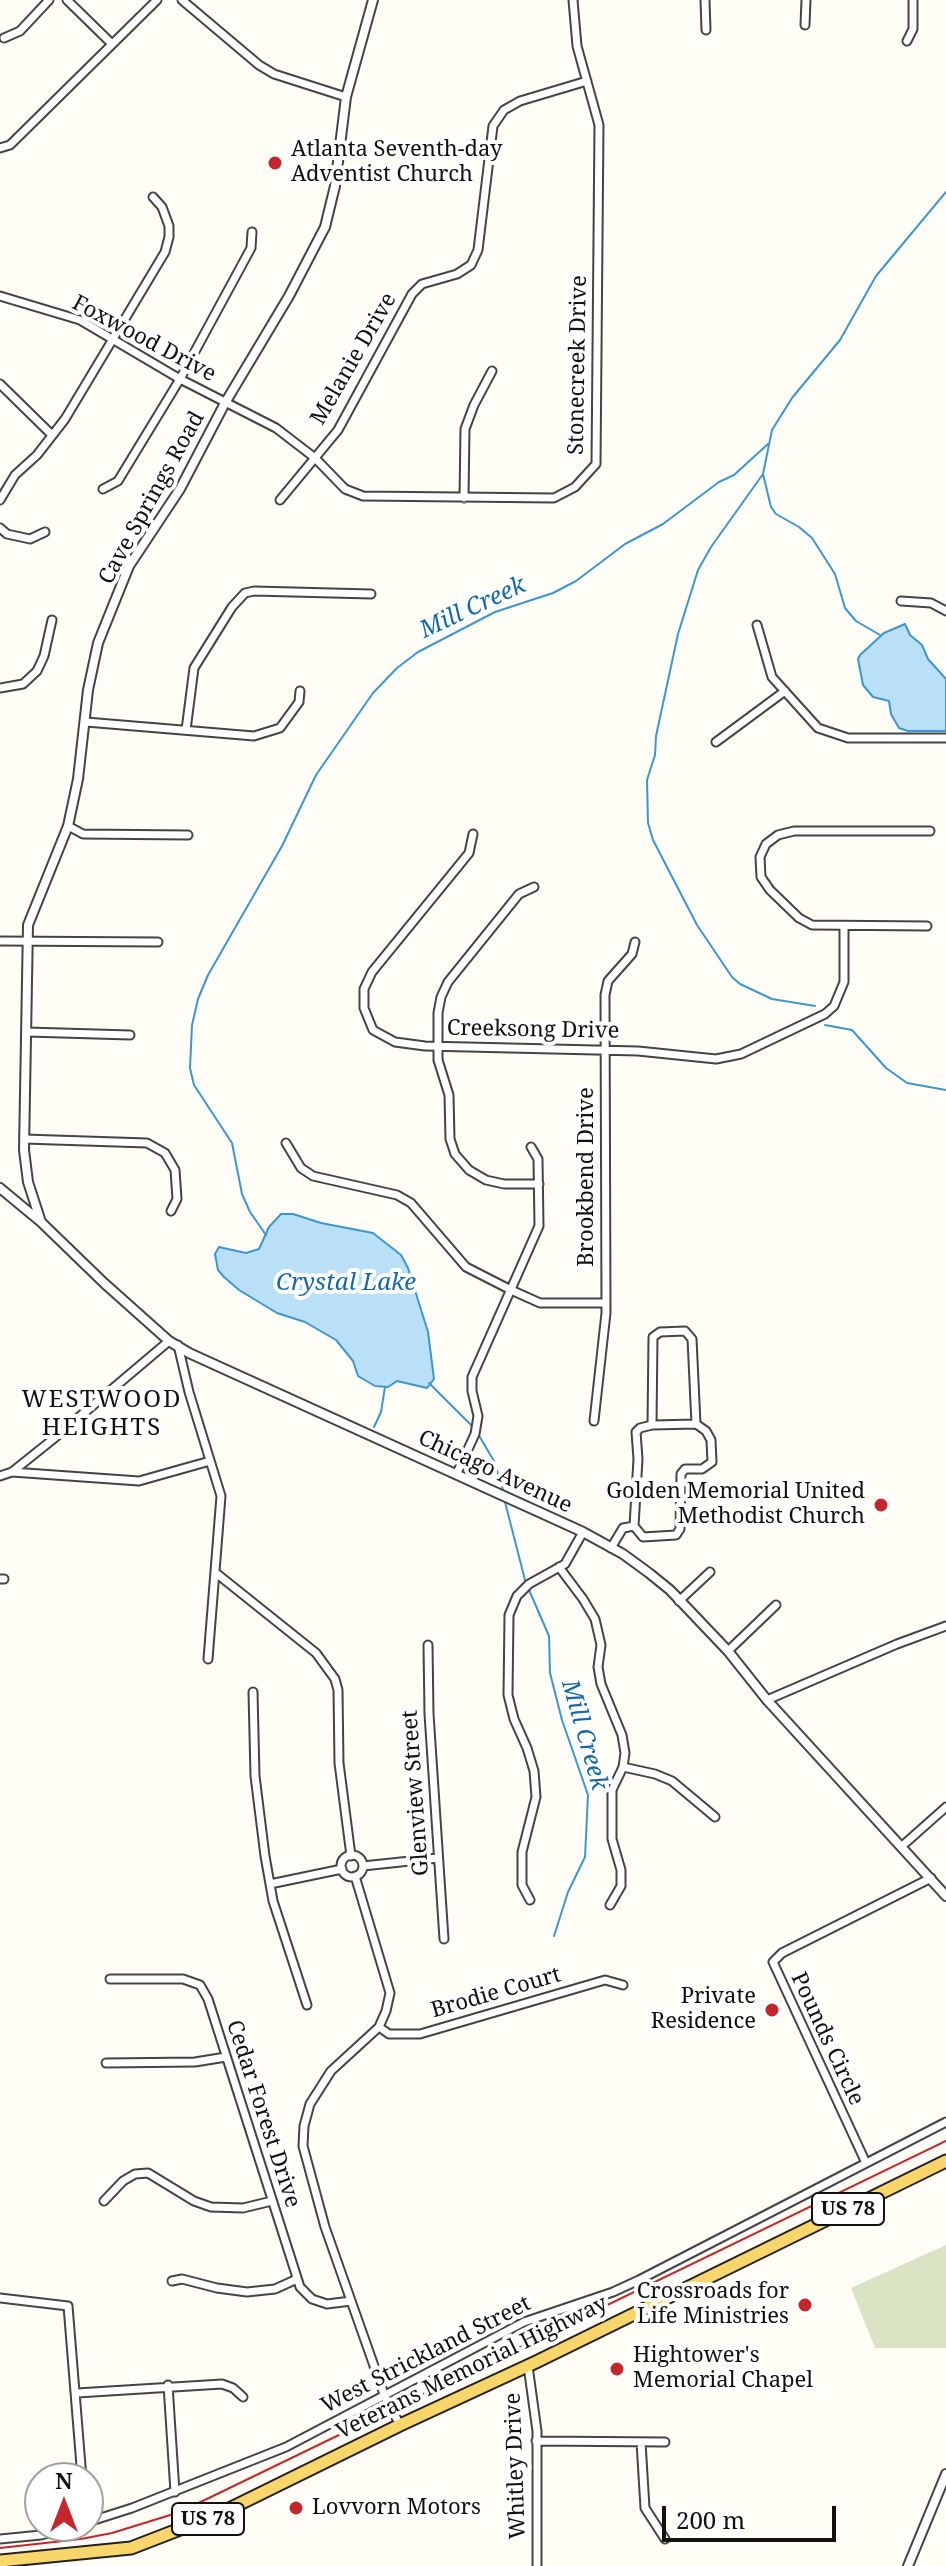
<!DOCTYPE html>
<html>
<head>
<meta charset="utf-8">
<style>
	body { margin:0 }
	#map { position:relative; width:946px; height:2566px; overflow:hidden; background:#fffdf5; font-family:"Noto Serif",serif }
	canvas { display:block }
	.north { position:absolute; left:24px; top:2462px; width:80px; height:80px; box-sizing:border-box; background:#fff; border:2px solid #a0a0a0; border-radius:50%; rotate:0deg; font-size:22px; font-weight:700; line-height:32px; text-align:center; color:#111 }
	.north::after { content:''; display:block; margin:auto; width:28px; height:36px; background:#c4262e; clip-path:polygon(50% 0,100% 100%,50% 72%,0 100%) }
	.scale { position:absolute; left:662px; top:2506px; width:174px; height:36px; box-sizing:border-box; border:4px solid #111; border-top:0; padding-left:10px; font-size:24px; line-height:28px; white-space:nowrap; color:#111; -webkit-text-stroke:6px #fff; paint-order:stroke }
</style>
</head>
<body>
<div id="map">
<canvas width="946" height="2566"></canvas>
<div class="north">N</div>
<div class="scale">200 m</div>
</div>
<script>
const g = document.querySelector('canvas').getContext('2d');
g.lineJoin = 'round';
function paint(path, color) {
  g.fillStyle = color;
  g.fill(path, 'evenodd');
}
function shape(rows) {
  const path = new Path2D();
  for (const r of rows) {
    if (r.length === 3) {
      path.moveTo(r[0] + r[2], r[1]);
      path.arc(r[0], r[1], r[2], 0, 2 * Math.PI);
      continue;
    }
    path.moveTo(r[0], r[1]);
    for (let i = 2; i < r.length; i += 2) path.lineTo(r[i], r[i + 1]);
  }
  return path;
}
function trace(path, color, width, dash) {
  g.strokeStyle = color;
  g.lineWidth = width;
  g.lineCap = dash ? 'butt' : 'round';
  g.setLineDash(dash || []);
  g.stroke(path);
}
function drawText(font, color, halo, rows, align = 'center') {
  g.font = font + ' "Noto Serif",serif';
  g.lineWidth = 8;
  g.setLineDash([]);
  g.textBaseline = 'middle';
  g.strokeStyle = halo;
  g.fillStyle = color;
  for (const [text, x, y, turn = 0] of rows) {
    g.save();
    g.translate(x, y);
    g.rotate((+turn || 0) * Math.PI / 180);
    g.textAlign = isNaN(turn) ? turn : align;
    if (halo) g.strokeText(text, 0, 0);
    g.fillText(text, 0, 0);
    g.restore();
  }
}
paint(shape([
	[946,2245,946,2348,875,2348,851,2288]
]), '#d9e3c4');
const water = shape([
	[905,624,910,635,922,645,928,659,946,679,946,731,908,731,899,728,891,714,889,701,873,697,863,685,858,659,860,655,884,633,905,624],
	[281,1214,293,1214,321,1223,373,1233,401,1255,408,1268,428,1332,434,1379,427,1388,397,1381,388,1387,375,1386,358,1376,353,1361,336,1340,305,1322,277,1313,239,1290,224,1277,218,1270,215,1254,219,1247,246,1253,259,1249,269,1227,281,1214]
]);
paint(water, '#b9e0f7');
trace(water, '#3f96cf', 2);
trace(shape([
	[763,474,711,547,698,570,678,634,656,736,655,755,647,780,648,823,653,840,697,925,732,977,740,984,772,999,815,1006],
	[880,635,856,621,845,608,835,574,812,538,799,527,776,514,771,507,763,474,772,430,792,398,840,340,876,276,946,192],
	[825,1025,852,1030,886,1068,907,1083,946,1090],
	[266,1235,250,1212,242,1194,232,1143,194,1085,190,1068,192,1025,198,999,208,975,282,846,316,775,373,693,397,668,418,652,495,612,553,593,576,581,625,544,663,524,719,482,734,475,768,444],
	[429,1383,472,1426],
	[374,1427,381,1412,385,1387],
	[478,1434,494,1461,503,1490],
	[505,1502,525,1580],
	[529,1590,549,1636,550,1673,562,1720,588,1795,585,1857,568,1892,554,1936]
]), '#3f96cf', 2);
const minor = shape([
	[67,0,112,44],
	[182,0,259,65,274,74,346,97],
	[705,0,706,30],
	[805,25,806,0],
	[4,38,20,31,49,0],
	[907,41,913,29,913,0],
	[0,148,10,145,157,0],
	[0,296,80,320,180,379,276,428,315,458,345,489,363,496,554,498,575,487,596,464,599,125,577,46,573,0],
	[0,384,52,435],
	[103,489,118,481,180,379,251,248,252,232],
	[464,498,465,429,474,405,492,371],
	[0,500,15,475,37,455,65,419,165,252,169,237,169,226,162,207,153,197],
	[280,500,338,430,412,294,422,284,457,274,471,265,478,250,493,126,504,110,520,101,587,81],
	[0,528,7,534,30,539,45,532],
	[901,601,931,603,946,611],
	[757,625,772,677,818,728,848,738,946,738],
	[0,688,23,684,37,671,44,656,52,620],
	[86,722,254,736,280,728,299,702,300,691],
	[186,730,194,668,232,607,245,593,254,591,371,594],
	[716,742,785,691],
	[68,826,83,834,188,835],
	[473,834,469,853,372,972,364,989,364,1008,373,1030,395,1042,425,1046,638,1051,716,1059,741,1054,825,1014,834,1006,844,982,844,926],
	[534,887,519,894,448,982,441,997,438,1013,438,1060,449,1095,450,1139,455,1154,469,1170,486,1180,504,1184,539,1184],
	[927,926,812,925,799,918,770,890,761,877,760,857,766,844,778,835,794,831,930,831],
	[0,941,158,942],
	[27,1032,130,1035],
	[24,1139,147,1143,165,1153,175,1170,177,1199,171,1211],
	[286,1143,301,1168,313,1176,397,1195,411,1203,466,1267,511,1290,540,1303,606,1303],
	[178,1345,189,1392,221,1496,208,1659],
	[594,1421,606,1313,605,995,608,981,632,954,635,942],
	[652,1425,653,1337,660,1332,685,1331,692,1339,696,1424],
	[12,1472,139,1481,210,1461],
	[457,1473,475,1434,478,1416,472,1391,472,1377,539,1226,538,1159,531,1147],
	[0,1476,12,1472,52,1440,169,1341],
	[611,1548,623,1528,634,1526,643,1537,676,1535,680,1529,681,1474,685,1469,702,1469,712,1462,711,1440,706,1431,696,1424,652,1425,640,1428,636,1432,638,1459,634,1526],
	[559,1567,583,1599,595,1619,601,1645,598,1667,601,1684,622,1735,625,1753,623,1767,612,1790,612,1839,621,1870,621,1886,610,1905],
	[216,1573,316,1653,335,1679,338,1690,339,1763,351,1856],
	[0,1579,4,1579],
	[679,1601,710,1572],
	[428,1645,429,1714,444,1939],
	[728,1651,776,1605],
	[253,1692,255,1776,265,1856,273,1901,307,2005],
	[767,1700,897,1644,946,1626],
	[623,1767,655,1774,672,1781,715,1817],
	[901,1847,946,1807],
	[352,1866,11],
	[363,1866,438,1858],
	[355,1876,390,1993,386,2011,379,2027,331,2071,310,2104,304,2126,303,2146,325,2227,385,2397,400,2425],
	[270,1884,342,1869],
	[530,1900,522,1885,522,1852,536,1797,534,1771,527,1748,514,1719,508,1695,509,1615,517,1596,529,1584,565,1564,583,1532],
	[110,1979,183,1979,200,1985,208,1999,300,2287,312,2299,327,2304,351,2301],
	[379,2027,389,2034,420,2034,605,1980,623,1985],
	[106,2063,195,2062,226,2057],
	[866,2163,773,1962,782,1953,931,1878],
	[104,2201,123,2181,135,2174,148,2173,194,2201,211,2207,243,2208,272,2201],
	[172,2281,182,2279,217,2288,247,2292,275,2289,297,2279],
	[0,2298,68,2306,82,2478],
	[528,2366,537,2431,537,2566],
	[168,2385,175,2492],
	[77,2393,222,2384,233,2388,243,2397],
	[536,2441,665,2442],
	[641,2442,645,2508,665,2539],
	[88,2522,132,2508,286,2447,524,2322,613,2292,639,2280,946,2122],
	[0,2539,41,2535,74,2526]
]);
const tertiary = shape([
	[0,1188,41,1222,104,1283,169,1341,189,1353,583,1532,623,1554,649,1573,670,1590,728,1651,767,1700,946,1896],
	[41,1222,28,1182,24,1150,28,925,68,826,78,779,88,690,98,643,129,566,180,489,225,403,289,296,325,227,335,186,346,97,373,0],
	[908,2566,946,2474]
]);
const primary = shape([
	[0,2561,131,2548,219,2514,400,2425,536,2362,946,2161]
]);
trace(minor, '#444', 11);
trace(tertiary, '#444', 12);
trace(primary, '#222', 15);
trace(minor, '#fff', 7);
trace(tertiary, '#fff', 8);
trace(primary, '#f9d66b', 11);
trace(shape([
	[0,2548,81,2539,112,2533,180,2512,946,2141]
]), '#c4262e', 2);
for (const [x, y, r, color] of [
	[275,163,8,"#c4262e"],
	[881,1505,8,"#c4262e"],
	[772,2010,8,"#c4262e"],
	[805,2305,8,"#c4262e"],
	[617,2369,8,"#c4262e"],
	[296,2508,8,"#c4262e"]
]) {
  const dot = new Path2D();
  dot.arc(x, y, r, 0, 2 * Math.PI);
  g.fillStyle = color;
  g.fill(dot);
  trace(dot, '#fff', 3);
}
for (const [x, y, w] of [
	[848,2209,72],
	[208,2519,72]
]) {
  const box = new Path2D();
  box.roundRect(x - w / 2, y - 16, w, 32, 6);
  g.fillStyle = '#fff';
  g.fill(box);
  trace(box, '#111', 2);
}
drawText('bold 20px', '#111', null, [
	["US 78",848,2209],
	["US 78",208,2519]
]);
drawText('22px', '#111', '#fff', [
	["Atlanta Seventh-day",291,150],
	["Adventist Church",291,175],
	["Golden Memorial United",865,1492,"right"],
	["Methodist Church",865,1517,"right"],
	["Private",756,1997,"right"],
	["Residence",756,2022,"right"],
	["Crossroads for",789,2292,"right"],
	["Life Ministries",789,2317,"right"],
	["Hightower's",633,2356],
	["Memorial Chapel",633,2381],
	["Lovvorn Motors",312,2508]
], 'left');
drawText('22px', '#111', '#fff', [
	["Foxwood Drive",144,339,28],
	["Melanie Drive",354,359,-60],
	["Stonecreek Drive",578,365,-89],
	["Cave Springs Road",152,498,-61],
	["Creeksong Drive",533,1030,1],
	["Brookbend Drive",587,1177,-90],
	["Chicago Avenue",495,1472,25],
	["Glenview Street",416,1793,-94],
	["Brodie Court",496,1993,-16],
	["Pounds Circle",827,2039,65],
	["Cedar Forest Drive",263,2114,72],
	["West Strickland Street",426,2355,-27],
	["Veterans Memorial Highway",472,2368,-26],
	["Whitley Drive",516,2466,-92]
]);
drawText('italic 24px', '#1768a6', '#fff', [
	["Mill Creek",473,608,-25],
	["Crystal Lake",346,1283],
	["Mill Creek",584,1735,74]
]);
g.letterSpacing = '2px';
drawText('24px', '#111', '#fff', [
	["WESTWOOD",102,1400],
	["HEIGHTS",102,1428]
]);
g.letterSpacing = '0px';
</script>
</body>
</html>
